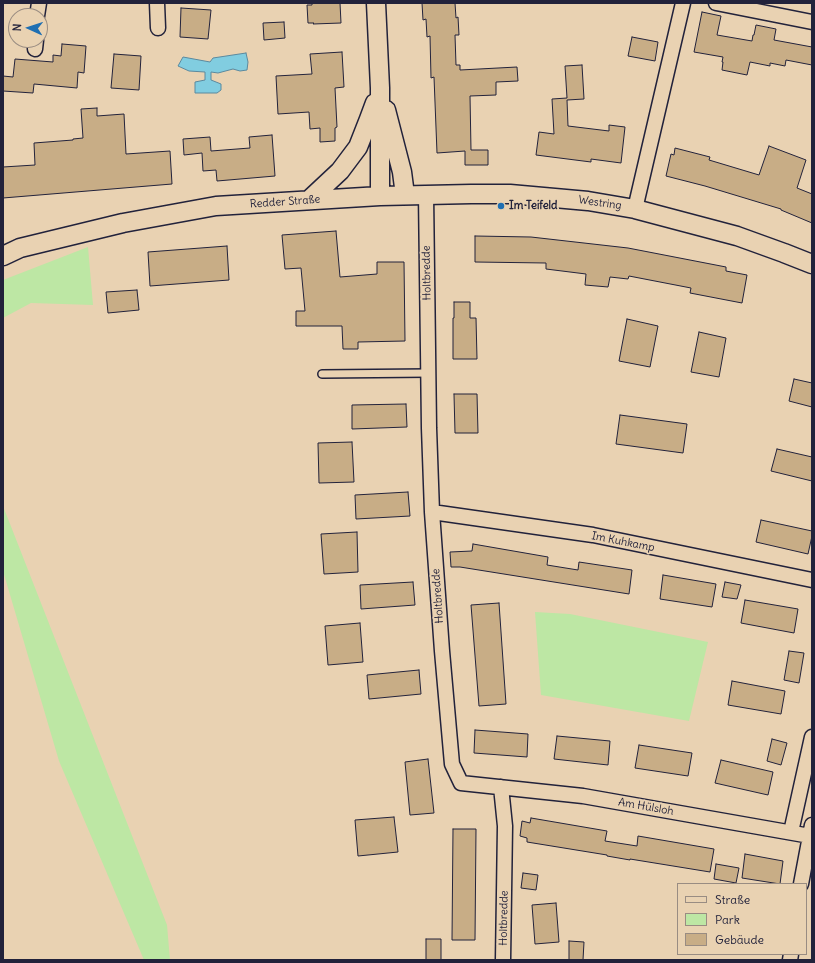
<!DOCTYPE html>
<html>
<head>
<meta charset="utf-8">
<style>
	body { margin:0 }
	#map { position:relative; width:815px; height:963px; overflow:hidden; background:#e9d2b2; font-family:Delius,sans-serif }
	canvas { display:block }
	.frame { position:absolute; inset:0; border:4px solid #22223b; pointer-events:none }
	.legend { position:absolute; left:677px; top:883px; width:130px; height:72px; box-sizing:border-box; background:#e9d2b2; border:1px solid #998c82; margin:0; padding:5px 7px; list-style:none; font-size:12px; color:#22223b }
	.legend li { display:flex; align-items:center; gap:8px; height:20px }
	.legend b { width:20px; border:1px solid #998c82 }
	.north { position:absolute; left:8px; top:8px; width:40px; height:40px; box-sizing:border-box; background:#e9d2b2; border:1px solid #998c82; border-radius:50%; rotate:273deg; font-size:11px; font-weight:700; line-height:16px; text-align:center; color:#22223b }
	.north::after { content:''; display:block; margin:auto; width:14px; height:18px; background:#1f6fb2; clip-path:polygon(50% 0,100% 100%,50% 72%,0 100%) }
</style>
</head>
<body>
<div id="map">
<canvas width="815" height="963"></canvas>
<div class="frame"></div>
<ul class="legend">
<li><b style="height:5px;background:#e9d2b2"></b>Straße</li>
<li><b style="height:11px;background:#bde7a4"></b>Park</li>
<li><b style="height:11px;background:#c8ad86"></b>Gebäude</li>
</ul>
<div class="north">N</div>
</div>
<script>
const g = document.querySelector('canvas').getContext('2d');
g.lineJoin = 'round';
function paint(path, color) {
  g.fillStyle = color;
  g.fill(path, 'evenodd');
}
function shape(rows) {
  const path = new Path2D();
  for (const r of rows) {
    path.moveTo(r[0], r[1]);
    for (let i = 2; i < r.length; i += 2) path.lineTo(r[i], r[i + 1]);
  }
  return path;
}
function trace(path, color, width, dash) {
  g.strokeStyle = color;
  g.lineWidth = width;
  g.lineCap = dash ? 'butt' : 'round';
  g.setLineDash(dash || []);
  g.stroke(path);
}
function drawText(font, color, halo, rows, align = 'center') {
  g.font = font + ' Delius,sans-serif';
  g.lineWidth = 3.5;
  g.setLineDash([]);
  g.textBaseline = 'middle';
  g.strokeStyle = halo;
  g.fillStyle = color;
  for (const [text, x, y, turn = 0] of rows) {
    g.save();
    g.translate(x, y);
    g.rotate((+turn || 0) * Math.PI / 180);
    g.textAlign = isNaN(turn) ? turn : align;
    if (halo) g.strokeText(text, 0, 0);
    g.fillText(text, 0, 0);
    g.restore();
  }
}
paint(shape([
	[88,247,93,305,31,303,3,318,3,280],
	[3,506,167,925,170,960,144,960,59,761,3,571],
	[535,612,570,614,708,642,689,721,541,695]
]), '#bde7a4');
const water = shape([
	[246,53,248,62,247,70,240,71,233,69,218,73,211,72,211,80,221,84,221,90,217,93,195,93,195,82,205,80,205,72,189,71,178,66,183,57,210,62,213,58,246,53]
]);
paint(water, '#81cde0');
trace(water, '#5b899e', 1);
const building = shape([
	[312,3,340,3,341,23,313,24,314,23,308,23,307,5,312,5,312,3],
	[422,3,455,3,456,18,458,17,459,35,455,35,456,65,460,65,460,70,517,67,518,81,496,82,496,95,470,96,471,150,488,150,488,165,465,165,465,151,437,153,434,77,431,78,430,36,427,37,426,19,423,20,422,3],
	[181,8,211,10,208,39,180,37,181,8],
	[702,12,721,16,717,35,752,41,753,35,754,35,756,25,776,29,774,40,812,47,812,65,786,60,785,66,770,63,770,66,750,62,747,75,722,70,723,62,722,62,723,57,694,52,702,12],
	[284,22,285,38,264,40,263,23,284,22],
	[632,37,658,42,655,61,628,56,632,37],
	[62,44,86,46,84,73,78,72,77,88,34,84,33,93,3,91,3,76,13,77,15,59,53,62,53,55,61,56,62,44],
	[342,52,344,87,335,88,337,127,335,128,335,141,320,142,320,128,310,129,309,112,278,114,276,76,312,74,310,54,342,52],
	[114,54,141,56,139,90,111,88,114,54],
	[582,65,584,99,567,100,568,126,609,131,609,125,625,127,621,163,591,159,591,162,536,155,539,132,554,134,552,99,567,98,565,66,582,65],
	[97,108,97,116,124,114,126,154,170,151,172,184,3,198,3,167,35,165,34,143,73,140,73,139,83,138,81,109,97,108],
	[272,135,275,176,217,181,216,170,203,171,202,153,184,155,183,139,210,137,211,151,250,148,249,137,272,135],
	[769,146,806,160,797,188,812,194,812,223,781,210,781,209,705,186,666,176,671,154,674,155,675,148,710,157,709,160,759,175,769,146],
	[336,231,340,277,377,274,377,262,404,262,405,341,358,342,358,349,343,349,342,326,296,326,296,311,305,311,301,268,285,269,282,235,336,231],
	[475,236,531,237,628,248,726,267,726,271,747,275,742,303,690,293,691,288,629,276,628,279,610,277,608,287,585,285,586,274,546,269,546,263,475,262,475,236],
	[227,246,229,280,150,286,148,252,227,246],
	[137,290,139,310,108,313,106,292,137,290],
	[454,302,470,302,470,318,476,318,477,359,453,359,453,318,454,318,454,302],
	[627,319,658,326,650,367,619,361,627,319],
	[699,332,726,338,719,377,691,372,699,332],
	[794,379,812,383,812,407,789,401,794,379],
	[454,394,477,394,478,433,455,433,454,394],
	[406,404,407,427,352,429,352,405,406,404],
	[620,415,687,424,683,453,616,444,620,415],
	[352,442,354,482,319,483,318,443,352,442],
	[777,449,812,457,812,481,771,471,777,449],
	[408,492,410,516,356,519,355,495,408,492],
	[761,520,812,531,812,536,808,554,756,542,761,520],
	[357,532,358,572,324,574,321,534,357,532],
	[473,544,548,557,547,565,578,570,579,562,632,570,629,594,460,567,451,567,450,552,472,551,473,544],
	[663,575,716,584,712,607,660,599,663,575],
	[413,582,415,605,361,609,360,585,413,582],
	[725,582,741,585,737,599,722,597,725,582],
	[745,600,798,609,794,633,741,623,745,600],
	[499,603,506,704,479,706,471,605,499,603],
	[360,623,363,662,328,665,325,626,360,623],
	[789,651,804,653,799,683,784,680,789,651],
	[419,670,421,694,369,699,367,675,419,670],
	[732,681,785,691,781,714,728,705,732,681],
	[475,730,528,734,527,757,474,753,475,730],
	[557,736,610,741,608,765,554,759,557,736],
	[772,739,787,743,781,765,767,761,772,739],
	[639,745,692,753,688,776,635,768,639,745],
	[428,759,434,813,410,815,405,762,428,759],
	[721,760,773,772,768,795,715,783,721,760],
	[394,817,398,852,358,856,355,820,394,817],
	[531,818,607,831,605,841,637,846,638,836,714,849,710,872,630,859,630,860,607,856,607,855,527,842,527,838,520,836,522,821,530,823,531,818],
	[453,829,476,829,475,940,452,940,453,829],
	[745,854,783,861,780,884,742,878,745,854],
	[716,864,739,868,736,883,714,879,716,864],
	[523,873,538,875,536,890,521,888,523,873],
	[556,903,559,942,535,944,532,905,556,903],
	[426,939,441,939,441,960,426,960,426,939],
	[569,941,584,942,583,960,569,960,569,941]
]);
paint(building, '#c8ad86');
trace(building, '#22223b', 1);
const service = shape([
	[322,374,429,373]
]);
const minor = shape([
	[157,3,158,28],
	[716,3,812,22],
	[37,16,39,3],
	[35,49,36,40],
	[426,194,429,428,432,512,442,651,452,764,461,783,583,796,810,836,812,825],
	[635,209,683,3],
	[432,512,593,535,812,580],
	[501,787,505,826,503,960],
	[791,832,812,737],
	[801,884,810,836],
	[790,960,791,954]
]);
const tertiary = shape([
	[376,3,380,88,380,196],
	[386,110,402,172,405,195],
	[309,200,340,171,358,147,369,119,375,103],
	[3,256,20,248,123,223,216,206,380,196,471,194,510,194,588,201,635,209,737,236,784,253,812,264]
]);
trace(service, '#22223b', 10);
trace(minor, '#22223b', 17);
trace(tertiary, '#22223b', 21);
trace(service, '#e9d2b2', 7);
trace(minor, '#e9d2b2', 14);
trace(tertiary, '#e9d2b2', 18);
for (const [x, y, r, color] of [
	[501,206,4,"#1f6fb2"]
]) {
  const dot = new Path2D();
  dot.arc(x, y, r, 0, 2 * Math.PI);
  g.fillStyle = color;
  g.fill(dot);
  trace(dot, '#e9d2b2', 1.5);
}
drawText('11px', '#22223b', '#e9d2b2', [
	["Redder Straße",285,202,-4],
	["Westring",600,203,8],
	["Holtbredde",427,273,-91],
	["Im Kuhkamp",623,542,11],
	["Holtbredde",438,596,-94],
	["Am Hülsloh",646,807,10],
	["Holtbredde",504,918,-89]
]);
drawText('bold 11px', '#22223b', '#e9d2b2', [
	["Im Teifeld",509,206]
], 'left');
</script>
</body>
</html>
